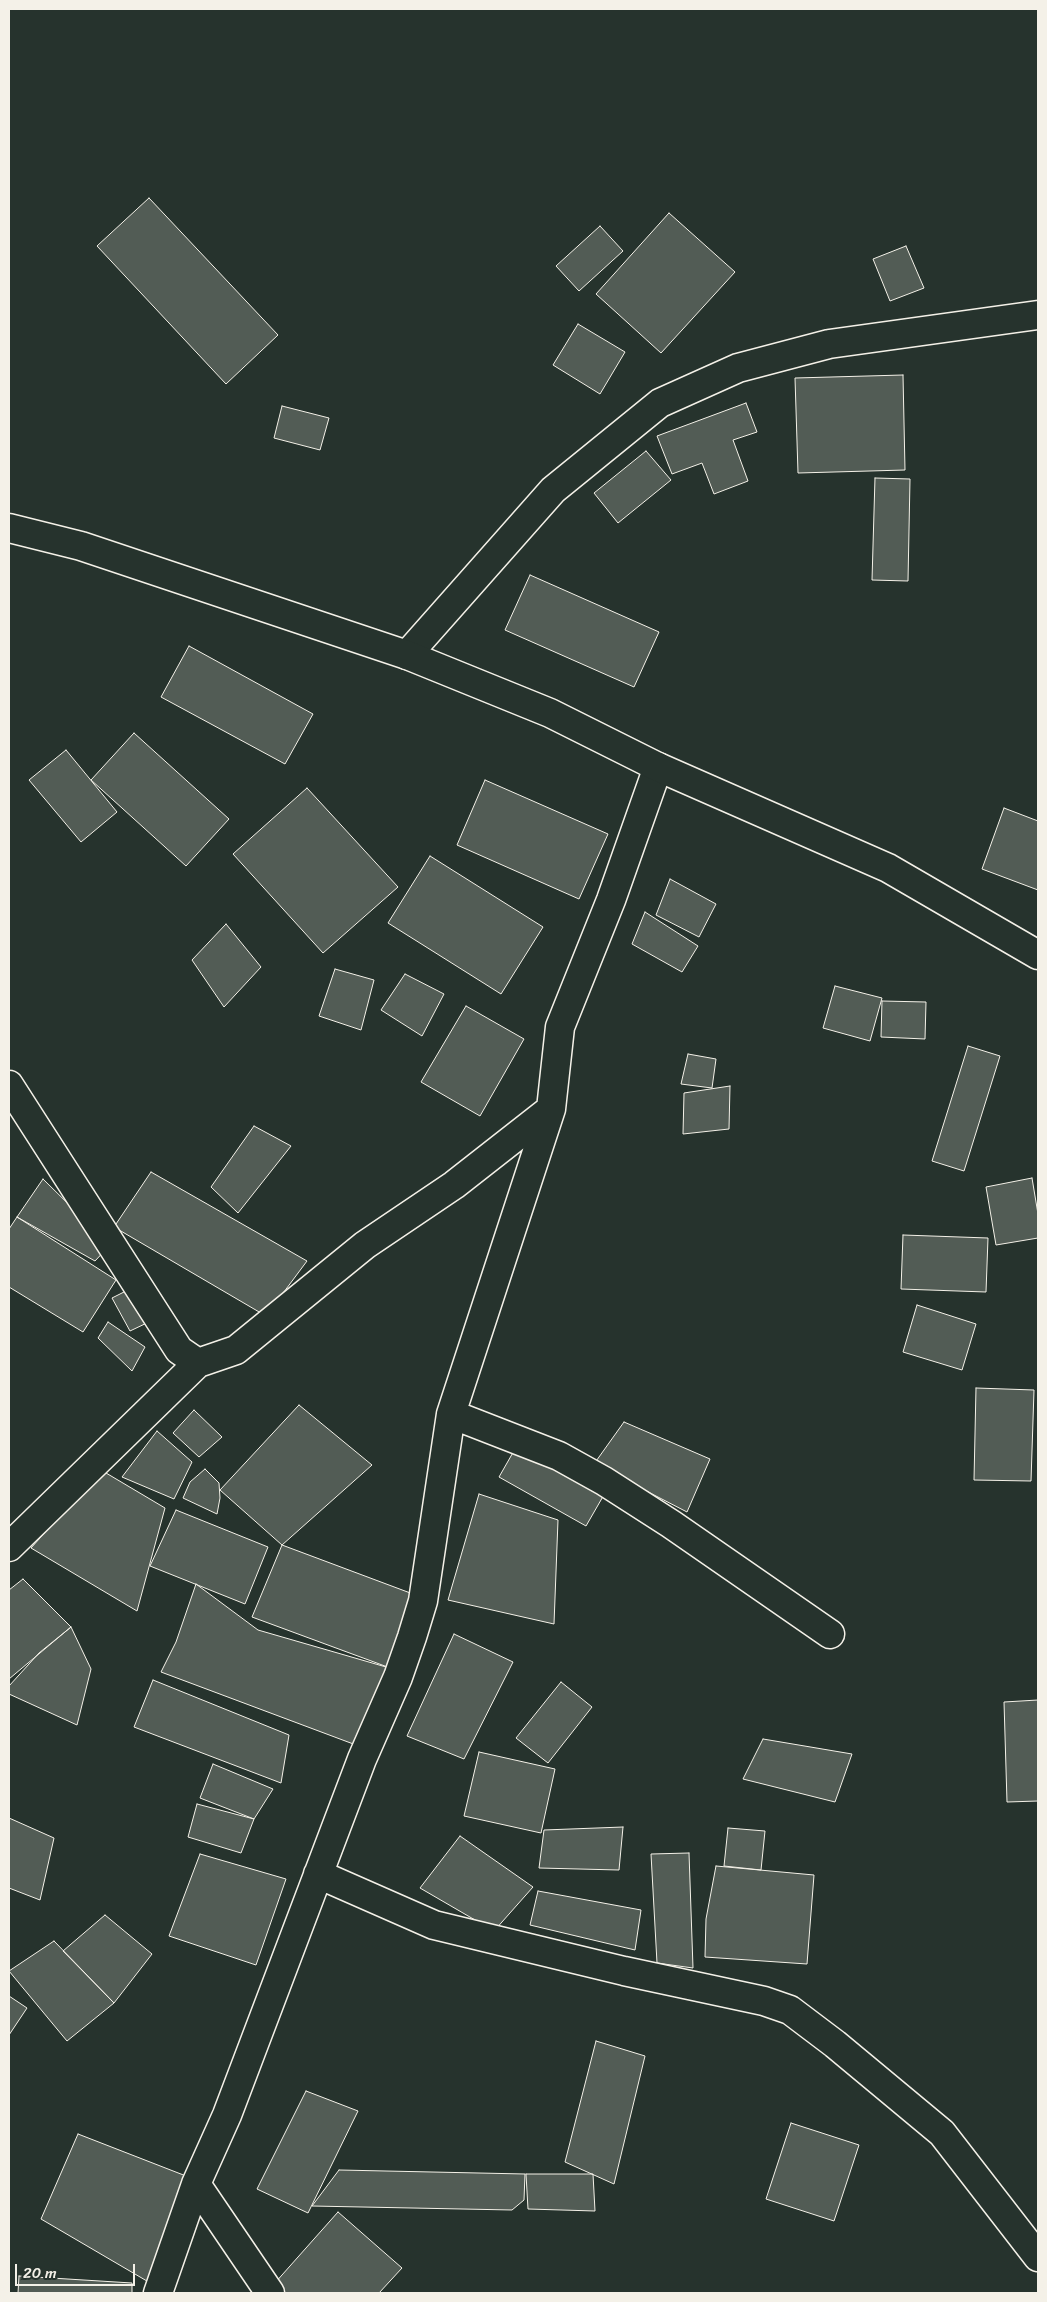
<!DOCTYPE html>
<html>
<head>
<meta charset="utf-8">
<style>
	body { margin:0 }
	#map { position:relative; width:1047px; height:2302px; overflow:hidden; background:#26332d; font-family:Sriracha,sans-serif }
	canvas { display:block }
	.frame { position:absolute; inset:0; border:10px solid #f4f1e8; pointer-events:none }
	.scale { position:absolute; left:15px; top:2264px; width:120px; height:22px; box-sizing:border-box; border:2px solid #f4f1e8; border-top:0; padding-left:6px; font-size:15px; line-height:18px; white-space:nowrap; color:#f4f1e8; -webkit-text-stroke:4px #26332d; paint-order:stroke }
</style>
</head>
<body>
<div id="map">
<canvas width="1047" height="2302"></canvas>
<div class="frame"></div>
<div class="scale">20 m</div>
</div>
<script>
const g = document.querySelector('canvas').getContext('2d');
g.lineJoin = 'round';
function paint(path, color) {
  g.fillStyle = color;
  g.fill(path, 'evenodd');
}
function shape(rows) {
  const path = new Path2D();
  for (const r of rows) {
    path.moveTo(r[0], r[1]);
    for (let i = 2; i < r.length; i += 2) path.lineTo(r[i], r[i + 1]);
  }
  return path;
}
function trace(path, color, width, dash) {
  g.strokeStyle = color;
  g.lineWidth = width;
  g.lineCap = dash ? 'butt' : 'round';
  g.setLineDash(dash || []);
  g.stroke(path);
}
const building = shape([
	[149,198,278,335,226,384,97,246,149,198],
	[669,213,735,272,661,353,596,294,669,213],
	[600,226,623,251,579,291,556,266,600,226],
	[906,246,924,288,890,301,873,259,906,246],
	[578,324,625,352,600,394,553,365,578,324],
	[903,375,905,470,798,473,795,378,903,375],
	[746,403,757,432,733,440,748,481,714,494,702,463,672,474,657,436,746,403],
	[282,406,329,418,320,450,274,438,282,406],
	[646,451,671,480,618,523,594,493,646,451],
	[875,478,910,479,908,581,872,580,875,478],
	[530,575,659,632,634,687,505,630,530,575],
	[189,646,313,714,285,764,161,697,189,646],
	[134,733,229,819,186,866,91,780,134,733],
	[66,750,117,812,81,842,29,780,66,750],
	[485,780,608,834,579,899,457,845,485,780],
	[307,788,398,887,323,953,233,854,307,788],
	[1004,808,1038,821,1038,890,982,869,1004,808],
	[430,856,543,927,501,994,388,923,430,856],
	[670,879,716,904,699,937,656,915,670,879],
	[645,912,698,946,682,972,632,944,645,912],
	[226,924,261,967,224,1007,192,960,226,924],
	[335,969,374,980,361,1030,319,1016,335,969],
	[405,974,444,994,422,1036,381,1010,405,974],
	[835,986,882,998,870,1041,823,1028,835,986],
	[882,1001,926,1002,925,1039,881,1037,882,1001],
	[466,1006,524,1039,480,1116,421,1082,466,1006],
	[968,1046,1000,1056,964,1171,932,1161,968,1046],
	[688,1054,716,1059,712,1088,681,1084,688,1054],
	[730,1086,729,1129,683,1134,684,1093,730,1086],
	[254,1126,291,1146,238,1213,211,1187,254,1126],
	[151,1172,307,1261,266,1316,114,1227,151,1172],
	[1032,1178,1038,1214,1038,1238,996,1245,986,1187,1032,1178],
	[43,1179,110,1245,95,1261,17,1217,43,1179],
	[17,1217,116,1280,83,1332,9,1287,9,1229,17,1217],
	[903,1235,988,1238,986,1292,901,1289,903,1235],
	[130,1289,151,1321,130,1331,112,1298,130,1289],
	[917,1305,976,1324,962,1370,903,1352,917,1305],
	[108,1322,145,1347,132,1371,98,1338,108,1322],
	[976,1388,1034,1390,1031,1481,974,1480,976,1388],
	[299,1405,372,1465,282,1545,220,1490,299,1405],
	[194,1410,222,1437,199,1457,173,1433,194,1410],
	[624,1422,710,1459,687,1512,594,1464,624,1422],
	[157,1431,192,1462,174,1499,122,1477,157,1431],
	[519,1442,605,1493,586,1526,499,1477,519,1442],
	[205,1469,219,1483,220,1498,217,1514,183,1498,190,1482,205,1469],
	[101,1470,165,1508,137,1611,31,1548,101,1470],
	[479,1494,558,1520,554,1624,448,1600,479,1494],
	[176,1510,268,1547,245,1604,150,1566,176,1510],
	[282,1545,421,1597,393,1669,252,1617,282,1545],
	[23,1579,71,1627,9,1679,9,1590,23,1579],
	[196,1584,258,1630,393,1669,356,1745,161,1672,176,1642,196,1584],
	[71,1627,91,1669,77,1725,9,1694,9,1686,39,1653,71,1627],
	[454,1634,513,1662,464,1759,407,1736,454,1634],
	[153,1680,289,1735,281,1783,134,1727,153,1680],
	[561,1682,592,1707,548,1763,516,1738,561,1682],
	[1038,1700,1038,1801,1007,1802,1004,1702,1038,1700],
	[763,1739,852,1754,835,1802,743,1779,763,1739],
	[479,1752,555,1769,541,1833,464,1816,479,1752],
	[213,1764,273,1789,254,1819,200,1798,213,1764],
	[197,1804,254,1819,241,1853,188,1837,197,1804],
	[9,1818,54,1838,40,1900,9,1888,9,1818],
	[623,1827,619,1870,539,1868,544,1830,623,1827],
	[728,1828,765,1831,761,1870,724,1866,728,1828],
	[460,1836,533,1887,494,1931,420,1888,460,1836],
	[689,1853,693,1968,657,1963,651,1854,689,1853],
	[200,1854,286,1879,256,1965,169,1936,200,1854],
	[716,1866,814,1875,807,1964,705,1957,706,1919,716,1866],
	[538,1891,641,1910,635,1950,530,1925,538,1891],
	[105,1915,152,1954,114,2003,63,1951,105,1915],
	[54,1941,114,2003,67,2041,9,1971,54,1941],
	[9,1996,27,2008,9,2035,9,1996],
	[596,2041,645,2056,614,2184,565,2162,596,2041],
	[306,2091,358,2111,308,2213,257,2189,306,2091],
	[791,2123,859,2145,834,2221,766,2199,791,2123],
	[78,2134,186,2176,152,2284,41,2219,78,2134],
	[339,2170,525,2174,524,2200,512,2210,312,2206,339,2170],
	[526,2174,593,2174,595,2211,528,2209,526,2174],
	[338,2212,402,2268,379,2293,285,2293,274,2284,338,2212],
	[19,2276,132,2283,132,2293,18,2293,19,2276]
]);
paint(building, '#525c55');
trace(building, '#f4f1e8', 1);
const street = shape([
	[407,655,553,490,660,403,738,368,829,344,1038,315],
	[9,1085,179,1350,198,1363],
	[451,1414,559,1456,604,1481,671,1524,830,1634],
	[9,1547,198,1363,236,1350,365,1245,454,1185,551,1109],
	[318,1874,434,1925,624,1971,764,2001,790,2010,835,2044,942,2133,1038,2257],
	[196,2184,270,2293],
	[158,2293,196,2184,227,2115,362,1759,398,1677,412,1637,423,1601,451,1414,551,1109,560,1027,611,900,658,767]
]);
const secondary = shape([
	[9,528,81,546,407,655,550,713,658,767,888,868,1038,955]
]);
trace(street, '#f4f1e8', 31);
trace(secondary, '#f4f1e8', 31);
trace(street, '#26332d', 28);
trace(secondary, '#26332d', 28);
</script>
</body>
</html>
